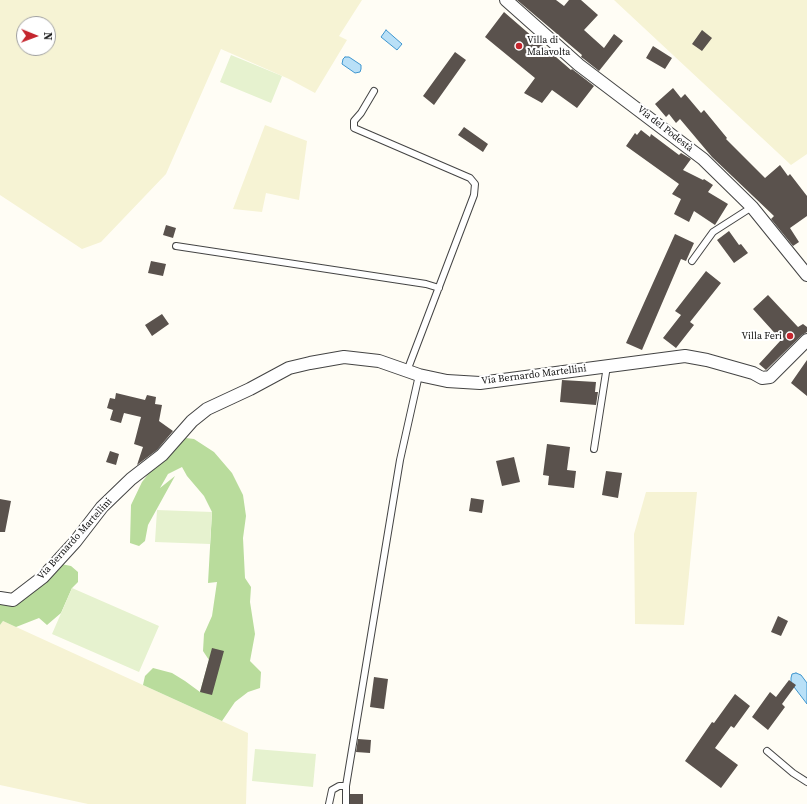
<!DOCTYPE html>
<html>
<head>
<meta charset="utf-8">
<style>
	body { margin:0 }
	#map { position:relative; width:807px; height:804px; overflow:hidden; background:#fffdf5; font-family:"Source Serif 4",serif }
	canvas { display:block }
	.north { position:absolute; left:16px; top:16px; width:40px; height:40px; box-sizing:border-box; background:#fff; border:1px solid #a0a0a0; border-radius:50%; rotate:91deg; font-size:11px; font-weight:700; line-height:16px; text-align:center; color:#111 }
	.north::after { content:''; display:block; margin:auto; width:14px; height:18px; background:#c4262e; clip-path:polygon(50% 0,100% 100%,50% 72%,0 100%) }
</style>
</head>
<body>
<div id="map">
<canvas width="807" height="804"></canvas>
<div class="north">N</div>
</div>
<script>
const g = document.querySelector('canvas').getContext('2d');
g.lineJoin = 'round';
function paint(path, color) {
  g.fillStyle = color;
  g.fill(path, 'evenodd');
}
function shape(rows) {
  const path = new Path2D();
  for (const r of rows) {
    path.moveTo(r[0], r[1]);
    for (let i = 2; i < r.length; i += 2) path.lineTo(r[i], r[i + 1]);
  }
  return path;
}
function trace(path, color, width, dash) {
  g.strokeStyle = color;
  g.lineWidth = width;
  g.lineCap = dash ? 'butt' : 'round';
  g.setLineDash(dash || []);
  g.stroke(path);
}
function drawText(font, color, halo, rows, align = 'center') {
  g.font = font + ' "Source Serif 4",serif';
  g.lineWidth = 4;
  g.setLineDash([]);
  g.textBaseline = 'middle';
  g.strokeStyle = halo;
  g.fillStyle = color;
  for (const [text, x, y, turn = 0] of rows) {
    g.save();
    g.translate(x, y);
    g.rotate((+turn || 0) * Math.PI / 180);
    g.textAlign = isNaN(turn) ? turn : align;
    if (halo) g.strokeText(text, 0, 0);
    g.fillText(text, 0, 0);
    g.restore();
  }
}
paint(shape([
	[0,0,362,0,339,36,347,40,315,93,289,79,221,49,166,174,101,242,82,249,0,195],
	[24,24,48,24,48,48,24,48],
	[614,0,807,0,807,154,791,165],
	[265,125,307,141,299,200,266,193,262,212,233,209],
	[646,492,697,492,684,625,635,624,634,534],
	[3,621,248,733,246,804,88,804,0,785,0,625]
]), '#f6f3d4');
paint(shape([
	[186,438,194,439,214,452,232,473,243,495,246,516,243,538,245,578,251,587,250,602,255,634,250,661,261,672,260,688,248,692,235,702,222,721,143,685,145,676,153,668,172,673,185,681,200,692,209,660,203,651,204,634,212,616,217,582,208,583,212,512,204,496,187,476,182,467,168,474,160,488,175,476,148,525,145,541,139,546,130,543,131,505,142,482,153,468],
	[61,564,71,566,78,572,78,582,72,588,61,613,47,625,39,618,16,627,3,621,0,625,0,605,25,599]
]), '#b9dc9c');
paint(shape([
	[231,55,282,76,271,103,220,82],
	[157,510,212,512,210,544,155,542],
	[72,588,159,626,139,672,52,634],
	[255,749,316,754,313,787,252,781]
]), '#e6f2cf');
const water = shape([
	[386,30,402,44,397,50,381,37,386,30],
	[345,57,349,57,361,65,361,69,360,72,355,73,342,64,343,59,345,57],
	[796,673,801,675,807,683,807,704,791,683,791,678,792,674,796,673]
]);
paint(water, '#b9e0f7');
trace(water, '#3f96cf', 1);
paint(shape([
	[517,0,556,0,564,6,569,0,581,0,598,15,584,30,604,48,614,34,623,41,599,71,584,59,581,57,582,55],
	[504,12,571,70,572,69,594,86,577,108,552,90,542,103,524,93,535,78,485,37],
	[702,30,712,38,702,51,692,44],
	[653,46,672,58,665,69,646,58],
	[455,52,466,60,434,105,423,96],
	[673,88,681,98,685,94,701,113,704,110,727,138,726,139,765,178,780,165,788,176,790,174,807,196,807,216,790,228,799,242,793,246,771,219,774,216,712,157,680,119,676,123,669,114,666,117,655,104],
	[464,127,488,144,483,152,458,135],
	[641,130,650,137,651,134,679,155,681,153,691,159,683,170,703,180,704,179,713,185,708,192,728,204,715,225,694,211,689,222,674,214,681,199,672,194,679,184,626,146,635,133,637,135],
	[166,225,176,228,173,238,163,235],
	[729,231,739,245,741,244,748,253,734,263,717,240],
	[675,234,694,243,686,261,681,259,642,350,626,343],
	[151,261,166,264,163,276,148,273],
	[706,271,721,283,690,322,694,325,676,348,663,338,681,315,675,311],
	[768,295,798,327,803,324,807,327,807,332,802,335,766,370,759,364,781,340,753,309],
	[162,314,169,324,152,336,145,325],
	[807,360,807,396,791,383],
	[562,380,596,382,595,392,598,392,596,405,560,402],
	[116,393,145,400,147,395,156,397,155,404,162,405,159,421,173,431,157,450,137,465,143,447,134,444,141,417,124,413,121,423,110,420,113,410,107,408,110,398,115,399],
	[547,444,570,447,567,470,576,471,574,488,548,485,549,476,543,475],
	[110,451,119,454,116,465,106,462],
	[514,457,520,482,502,486,496,461],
	[606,471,622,473,618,498,602,495],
	[471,498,484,500,482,513,469,511],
	[0,499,11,501,5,532,0,532],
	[778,616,788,621,781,636,771,632],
	[212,648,224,651,212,695,200,692],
	[374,677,388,679,384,709,370,707],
	[789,680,796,685,782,704,785,707,768,730,752,717,770,692,776,697],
	[735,694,750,706,734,728,731,726,715,748,738,765,721,788,685,761,712,722,714,723],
	[358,739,371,740,370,753,356,752],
	[350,794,363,794,363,804,350,804]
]), '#5a524d');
const service = shape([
	[374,91,361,113,354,121,354,128,470,178,475,184,474,195,407,371],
	[176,246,426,284,439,288],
	[692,261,713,232,752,207],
	[594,449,607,366],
	[767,751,793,773,807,782],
	[329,804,332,790,339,786,346,786],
	[346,804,346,786,400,460,419,375]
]);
const minor = shape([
	[506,0,579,65,703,159,752,207,807,275],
	[0,598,13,600,43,577,75,542,102,507,131,479,162,455,192,421,207,409,250,389,289,368,310,363,344,357,379,361,419,375,447,381,480,383,685,356,707,360,753,373,762,378,770,377,807,340]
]);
trace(service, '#444', 8);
trace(minor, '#444', 14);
trace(service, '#fff', 6);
trace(minor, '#fff', 12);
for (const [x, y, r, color] of [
	[519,46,4,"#c4262e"],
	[790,336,4,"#c4262e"]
]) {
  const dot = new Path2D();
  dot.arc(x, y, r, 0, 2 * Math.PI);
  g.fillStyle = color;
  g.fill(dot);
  trace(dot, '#fff', 1.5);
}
drawText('10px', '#111', '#fff', [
	["Villa di",527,40],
	["Malavolta",527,52],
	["Villa Feri",782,336,"right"]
], 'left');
drawText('10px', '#111', '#fff', [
	["Via del Podestà",665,129,38],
	["Via Bernardo Martellini",534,375,-7],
	["Via Bernardo Martellini",75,539,-48]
]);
</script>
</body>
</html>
